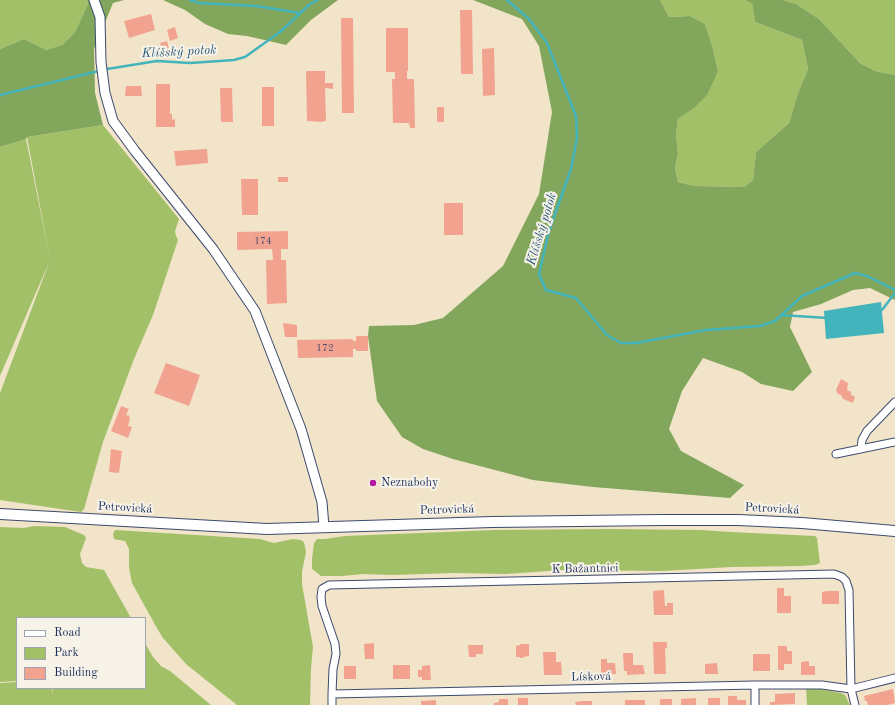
<!DOCTYPE html>
<html>
<head>
<meta charset="utf-8">
<style>
	body { margin:0 }
	#map { position:relative; width:895px; height:705px; overflow:hidden; background:#f1e4c9; font-family:"Old Standard TT",serif }
	canvas { display:block }
	.legend { position:absolute; left:16px; top:617px; width:130px; height:72px; box-sizing:border-box; background:#f7f3e8; border:1px solid #9fa5b1; margin:0; padding:5px 7px; list-style:none; font-size:12px; color:#1b2f5e }
	.legend li { display:flex; align-items:center; gap:8px; height:20px }
	.legend b { width:20px; border:1px solid #9fa5b1 }
</style>
</head>
<body>
<div id="map">
<canvas width="895" height="705"></canvas>
<ul class="legend">
<li><b style="height:5px;background:#fff"></b>Road</li>
<li><b style="height:11px;background:#a2c068"></b>Park</li>
<li><b style="height:11px;background:#f1a38f"></b>Building</li>
</ul>
</div>
<script>
const g = document.querySelector('canvas').getContext('2d');
g.lineJoin = 'round';
function paint(path, color) {
  g.fillStyle = color;
  g.fill(path, 'evenodd');
}
function shape(rows) {
  const path = new Path2D();
  for (const r of rows) {
    path.moveTo(r[0], r[1]);
    for (let i = 2; i < r.length; i += 2) path.lineTo(r[i], r[i + 1]);
  }
  return path;
}
function trace(path, color, width, dash) {
  g.strokeStyle = color;
  g.lineWidth = width;
  g.lineCap = dash ? 'butt' : 'round';
  g.setLineDash(dash || []);
  g.stroke(path);
}
function drawText(font, color, halo, rows, align = 'center') {
  g.font = font + ' "Old Standard TT",serif';
  g.lineWidth = 4;
  g.setLineDash([]);
  g.textBaseline = 'middle';
  g.strokeStyle = halo;
  g.fillStyle = color;
  for (const [text, x, y, turn = 0] of rows) {
    g.save();
    g.translate(x, y);
    g.rotate((+turn || 0) * Math.PI / 180);
    g.textAlign = isNaN(turn) ? turn : align;
    if (halo) g.strokeText(text, 0, 0);
    g.fillText(text, 0, 0);
    g.restore();
  }
}
paint(shape([
	[0,0,87,0,88,4,75,32,62,45,46,50,24,39,0,49],
	[660,0,744,0,752,2,755,22,802,40,808,69,798,93,789,123,756,152,753,180,744,187,694,186,678,182,675,168,678,153,676,135,678,119,693,109,718,71,713,49,705,24,690,16,669,17],
	[783,0,895,0,895,75,875,71,860,63,819,19,796,4],
	[103,125,179,219,175,231,176,236,178,240,153,315,134,359,103,442,84,509,81,512,0,500,0,393,50,260,0,376,0,147,26,139,50,259,27,137],
	[34,526,65,527,84,535,86,538,80,554,82,563,86,567,104,570,131,618,17,618,17,681,0,682,0,527,24,528],
	[611,529,700,530,731,532,815,536,817,538,820,563,815,565,800,566,732,567,662,571,563,570,506,574,455,573,392,575,363,574,343,576,321,576,312,569,312,559,314,543,317,539,325,539,345,536,494,530],
	[115,530,260,539,274,543,293,539,301,540,304,542,306,552,302,572,302,584,313,647,311,668,310,705,237,705,186,664,163,638,158,630,132,583,129,568,129,549,125,541,114,539,113,534],
	[145,643,153,657,161,666,170,671,211,705,0,705,0,683,17,682,17,688,52,688,53,694,53,688,145,688],
	[806,688,820,689,841,693,845,695,850,705,807,705]
]), '#a2c068');
paint(shape([
	[87,0,124,0,113,3,94,49,95,93,103,125,27,137,26,139,0,147,0,49,24,39,46,50,62,45,75,32,88,4],
	[163,0,338,0,311,20,286,45,247,36,228,34,205,24,185,10],
	[473,0,660,0,669,17,690,16,705,24,713,49,718,71,707,95,693,109,678,119,676,135,678,153,675,168,678,182,694,186,744,187,753,180,756,152,789,123,798,93,808,69,802,40,755,22,752,3,744,0,783,0,796,4,819,19,860,63,875,71,895,75,895,300,870,288,853,290,821,304,793,312,790,327,812,372,793,391,761,384,742,372,703,358,682,391,669,429,681,451,744,485,730,498,593,487,533,480,453,459,423,449,402,437,377,401,368,336,369,326,414,325,443,318,503,266,539,194,552,112,539,46,522,19]
]), '#81a65c');
paint(shape([
	[881,302,884,333,826,339,824,311]
]), '#44b4bc');
trace(shape([
	[190,0,199,3,256,6,300,13],
	[507,0,529,19,547,43,576,116,577,138,571,169,549,231,539,274,546,290,576,298,607,335,621,343,636,343,706,330,760,326,775,321,802,296,855,273,867,276,895,290],
	[0,95,107,69,157,61,190,63,234,60,245,57,280,32,310,4,318,0],
	[880,310,882,310,895,293],
	[781,315,827,318]
]), '#44b4bc', 2.5);
paint(shape([
	[460,10,472,10,473,74,461,74],
	[151,14,155,30,129,38,124,21],
	[341,18,353,18,354,113,342,113],
	[175,27,178,38,170,41,167,30],
	[386,28,408,28,408,71,407,71,407,79,414,79,415,128,410,128,409,123,393,123,392,79,395,79,395,72,386,72],
	[167,41,169,49,162,51,160,43],
	[494,48,495,95,483,96,482,49],
	[306,71,325,71,325,83,333,83,333,89,325,88,326,121,323,121,323,122,307,121],
	[156,84,170,84,170,114,172,114,172,120,175,119,175,127,156,127],
	[126,86,141,86,142,96,125,96],
	[262,87,274,87,274,126,262,126],
	[220,88,232,88,233,122,221,122],
	[437,107,444,107,444,122,437,122],
	[207,149,208,163,176,166,174,151],
	[278,177,288,177,288,182,278,182],
	[241,179,258,179,258,215,242,215],
	[444,203,463,203,463,235,444,235],
	[288,231,288,249,281,249,281,260,286,260,287,303,267,304,266,260,273,260,272,249,237,250,237,232],
	[283,323,297,325,297,337,285,337],
	[356,336,368,336,368,351,356,351,356,349,353,349,353,357,298,358,297,340,353,339,353,341,356,341],
	[166,363,200,375,189,406,154,393],
	[841,379,848,383,847,390,851,392,851,395,855,397,853,403,843,399,841,395,838,394,836,390],
	[121,406,129,409,126,415,130,416,129,419,130,419,128,426,132,427,128,438,111,431],
	[111,449,122,451,119,473,109,472],
	[777,588,784,588,784,596,791,596,791,613,777,613],
	[663,590,664,591,665,606,667,606,667,603,673,603,673,615,654,615,653,591],
	[827,591,839,591,839,604,822,604,822,592],
	[653,642,667,642,667,648,665,648,666,674,654,674],
	[374,643,374,659,365,659,364,644],
	[520,644,529,644,529,656,523,657,524,658,520,658,520,657,516,657,516,646,520,645],
	[468,645,483,645,483,654,476,654,476,657,469,657],
	[778,646,787,646,787,651,792,651,792,664,784,664,784,670,778,670],
	[543,652,556,652,556,662,561,662,562,675,544,675],
	[623,653,633,653,633,665,643,665,645,674,627,675,627,671,624,671],
	[753,654,770,654,770,671,753,671],
	[601,659,607,659,607,663,615,663,616,674,601,674],
	[809,661,809,666,815,666,815,675,801,675,801,662],
	[717,663,718,674,705,674,705,664],
	[393,665,410,665,410,679,393,679],
	[430,665,431,680,422,680,422,677,418,677,418,670,422,670,422,666],
	[344,666,356,666,356,679,344,679],
	[893,689,895,703,887,705,868,705,867,701,865,701,864,696],
	[795,693,795,704,770,705,770,702,775,702,775,694],
	[728,696,737,696,737,700,746,700,746,705,728,705],
	[518,698,528,698,528,705,518,705],
	[696,698,696,705,681,705,681,699],
	[708,698,720,698,720,705,708,705],
	[499,699,508,699,508,705,494,705,494,703,499,702],
	[660,699,672,699,672,705,660,705],
	[436,700,436,705,421,705,421,701],
	[625,700,645,700,645,705,625,705],
	[583,701,592,701,592,705,576,705,575,702]
]), '#f1a38f');
const minor = shape([
	[861,449,862,440,867,431,895,402],
	[836,454,895,442],
	[755,685,755,705],
	[332,694,755,685,822,685,851,689,849,590,846,581,842,577,834,574,329,585,322,589,321,597,322,606,335,644,336,654,333,669,332,694,332,705],
	[855,705,851,689,895,678]
]);
const tertiary = shape([
	[94,0,100,17,101,62,105,93,113,121,135,151,213,249,255,311,301,429,322,502,324,527]
]);
const secondary = shape([
	[0,514,267,529,492,522,662,520,738,520,802,523,895,531]
]);
trace(minor, '#3b4a6e', 9);
trace(tertiary, '#3b4a6e', 11);
trace(secondary, '#3b4a6e', 12);
trace(minor, '#fff', 7);
trace(tertiary, '#fff', 9);
trace(secondary, '#fff', 10);
for (const [x, y, r, color] of [
	[373,483,4,"#b5179e"]
]) {
  const dot = new Path2D();
  dot.arc(x, y, r, 0, 2 * Math.PI);
  g.fillStyle = color;
  g.fill(dot);
  trace(dot, '#f7f3e8', 1.5);
}
drawText('10px', '#504c6a', null, [
	["174",263,241],
	["172",325,348]
]);
drawText('12px', '#1b2f5e', '#f7f3e8', [
	["Neznabohy",381,483]
], 'left');
drawText('12px', '#1b2f5e', '#f7f3e8', [
	["Petrovická",125,508,3],
	["Petrovická",772,509,3],
	["Petrovická",447,510,-2],
	["K Bažantnici",585,569,-1],
	["Lísková",591,677,-1]
]);
drawText('italic 13px', '#27577a', '#f7f3e8', [
	["Klíšský potok",179,52,-3],
	["Klíšský potok",542,229,-73]
]);
</script>
</body>
</html>
